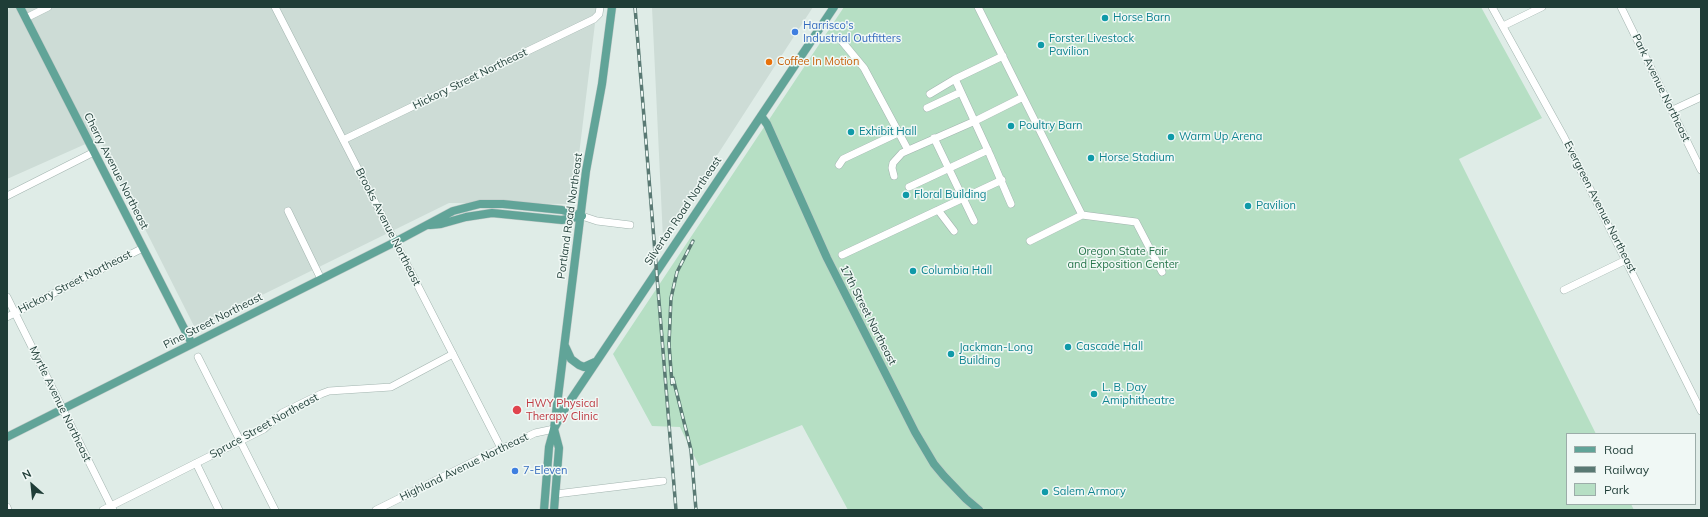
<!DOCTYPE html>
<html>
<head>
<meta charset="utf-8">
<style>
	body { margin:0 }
	#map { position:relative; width:1708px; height:517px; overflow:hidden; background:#dfece7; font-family:Mulish,sans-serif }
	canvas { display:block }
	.frame { position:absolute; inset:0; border:8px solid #1f3d37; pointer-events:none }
	.legend { position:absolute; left:1566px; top:433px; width:130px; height:72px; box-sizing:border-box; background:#f0f8f5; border:1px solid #9cada9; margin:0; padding:5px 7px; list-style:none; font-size:12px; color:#1f3d37 }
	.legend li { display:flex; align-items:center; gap:8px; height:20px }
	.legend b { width:20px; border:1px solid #9cada9 }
	.north { position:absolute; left:12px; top:465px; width:40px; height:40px; -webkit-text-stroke:3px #f0f8f5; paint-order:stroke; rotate:333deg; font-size:11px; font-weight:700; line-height:16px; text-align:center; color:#1f3d37 }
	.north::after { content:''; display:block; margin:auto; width:14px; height:18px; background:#1f3d37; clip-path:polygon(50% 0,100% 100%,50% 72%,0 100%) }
</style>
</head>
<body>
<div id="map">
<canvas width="1708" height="517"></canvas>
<div class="frame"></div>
<ul class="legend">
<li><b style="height:5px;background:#61a498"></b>Road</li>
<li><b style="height:5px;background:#597973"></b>Railway</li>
<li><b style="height:11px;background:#b6dfc4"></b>Park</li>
</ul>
<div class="north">N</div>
</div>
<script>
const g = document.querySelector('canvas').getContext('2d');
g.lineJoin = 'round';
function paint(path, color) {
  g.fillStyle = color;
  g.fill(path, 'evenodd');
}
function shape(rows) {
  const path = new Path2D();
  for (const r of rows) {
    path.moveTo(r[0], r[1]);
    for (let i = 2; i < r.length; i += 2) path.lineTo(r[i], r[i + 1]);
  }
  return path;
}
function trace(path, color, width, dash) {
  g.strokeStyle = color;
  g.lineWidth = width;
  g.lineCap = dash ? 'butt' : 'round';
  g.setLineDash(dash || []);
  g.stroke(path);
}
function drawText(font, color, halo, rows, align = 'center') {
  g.font = font + ' Mulish,sans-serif';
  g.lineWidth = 3;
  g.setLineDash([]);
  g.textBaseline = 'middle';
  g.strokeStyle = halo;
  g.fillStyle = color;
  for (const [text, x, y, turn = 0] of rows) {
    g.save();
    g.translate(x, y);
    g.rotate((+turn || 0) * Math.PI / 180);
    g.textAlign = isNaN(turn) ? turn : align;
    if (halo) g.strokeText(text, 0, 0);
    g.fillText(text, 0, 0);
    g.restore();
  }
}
paint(shape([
	[9,7,597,7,573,204,449,203,195,328,99,138,7,179,7,18],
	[652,7,813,7,663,239]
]), '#cddcd6');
paint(shape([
	[844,7,1481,7,1542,118,1459,159,1596,434,1567,434,1567,504,1631,504,1634,510,848,510,802,425,699,466,680,427,652,426,613,354]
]), '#b6dfc4');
const minor = shape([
	[275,7,501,448],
	[978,7,1082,215],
	[1492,7,1564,137,1701,411],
	[1621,7,1701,170],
	[26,18,48,7],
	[1503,26,1542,7],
	[840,39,864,68,908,150],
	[1003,56,955,79,990,155,1011,204],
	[930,94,955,79],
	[927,108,961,92],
	[1673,110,1701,97],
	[934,138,974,221],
	[343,140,594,19,599,14,600,7],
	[839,165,843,159,898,133],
	[894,176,892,168,893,163,902,153,975,121,1023,97],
	[909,187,988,150],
	[7,196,94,152],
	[938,210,954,231],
	[288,211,321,279],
	[582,216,597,221,630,225],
	[1030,241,1082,215,1136,222,1162,272],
	[842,255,1002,180],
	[1564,290,1626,260],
	[7,297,113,510],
	[7,317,143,248],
	[198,357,275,510],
	[196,463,219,510],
	[556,494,663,481],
	[7,507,8,510],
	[103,510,264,429,282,413,321,394,329,391,391,387,453,354],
	[376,510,501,448,508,446,535,433,554,429]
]);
const major = shape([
	[20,7,192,344],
	[761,116,767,124,827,258,915,432,934,464,944,476,966,499,979,510],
	[430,225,441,224,466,217,492,213,562,220,581,216],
	[565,346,571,359,579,365,584,367,595,362],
	[7,437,395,242,453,211,480,204,503,204,562,210,582,216],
	[544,510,549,447,554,429,562,413,834,7],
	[554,510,559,448,554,429,586,171,602,84,612,7]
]);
trace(minor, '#a2b4af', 8);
trace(major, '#c0c9c7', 9);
trace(minor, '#fff', 7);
trace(major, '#61a498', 8);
const rail = shape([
	[635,7,676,510],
	[673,378,691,450,696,510],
	[672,384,669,344,671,298,677,272,693,241]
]);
trace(rail, '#597973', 3.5);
trace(rail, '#f0f8f5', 2, [6]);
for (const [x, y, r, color] of [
	[1105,18,4,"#0f9aa8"],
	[795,32,4,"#3f7fe0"],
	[1041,45,4,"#0f9aa8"],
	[769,62,4,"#e8710a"],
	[1011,126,4,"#0f9aa8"],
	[851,132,4,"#0f9aa8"],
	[1171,137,4,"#0f9aa8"],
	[1091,158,4,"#0f9aa8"],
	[906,195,4,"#0f9aa8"],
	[1248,206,4,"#0f9aa8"],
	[913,271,4,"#0f9aa8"],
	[1068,347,4,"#0f9aa8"],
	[951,354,4,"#0f9aa8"],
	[1094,394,4,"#0f9aa8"],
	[517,410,5,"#e0444e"],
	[515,471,4,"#3f7fe0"],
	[1045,492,4,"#0f9aa8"]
]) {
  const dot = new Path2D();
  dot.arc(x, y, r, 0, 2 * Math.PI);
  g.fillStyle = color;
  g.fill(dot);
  trace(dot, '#f0f8f5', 1.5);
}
drawText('11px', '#0d838f', '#f0f8f5', [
	["Horse Barn",1113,18],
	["Forster Livestock",1049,39],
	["Pavilion",1049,52],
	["Poultry Barn",1019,126],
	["Exhibit Hall",859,132],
	["Warm Up Arena",1179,137],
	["Horse Stadium",1099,158],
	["Floral Building",914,195],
	["Pavilion",1256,206],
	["Columbia Hall",921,271],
	["Cascade Hall",1076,347],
	["Jackman-Long",959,348],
	["Building",959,361],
	["L. B. Day",1102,388],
	["Amiphitheatre",1102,401],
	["Salem Armory",1053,492]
], 'left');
drawText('11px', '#366cbe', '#f0f8f5', [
	["Harrisco's",803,26],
	["Industrial Outfitters",803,39],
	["7-Eleven",523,471]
], 'left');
drawText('11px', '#c56008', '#f0f8f5', [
	["Coffee In Motion",777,62]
], 'left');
drawText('11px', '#1f3d37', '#f0f8f5', [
	["Hickory Street Northeast",470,79,-26],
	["Park Avenue Northeast",1661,88,64],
	["Cherry Avenue Northeast",116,171,63],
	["Evergreen Avenue Northeast",1600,207,63],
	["Silverton Road Northeast",683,211,-56],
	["Portland Road Northeast",570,216,-82],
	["Brooks Avenue Northeast",388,227,63],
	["Hickory Street Northeast",75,282,-27],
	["17th Street Northeast",868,315,63],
	["Pine Street Northeast",213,321,-27],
	["Myrtle Avenue Northeast",60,404,64],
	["Spruce Street Northeast",264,426,-29],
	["Highland Avenue Northeast",464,467,-26]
]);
drawText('11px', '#27764c', '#f0f8f5', [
	["Oregon State Fair",1123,252],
	["and Exposition Center",1123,265]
]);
drawText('11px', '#be3a42', '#f0f8f5', [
	["HWY Physical",526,404],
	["Therapy Clinic",526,417]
], 'left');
</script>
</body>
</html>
